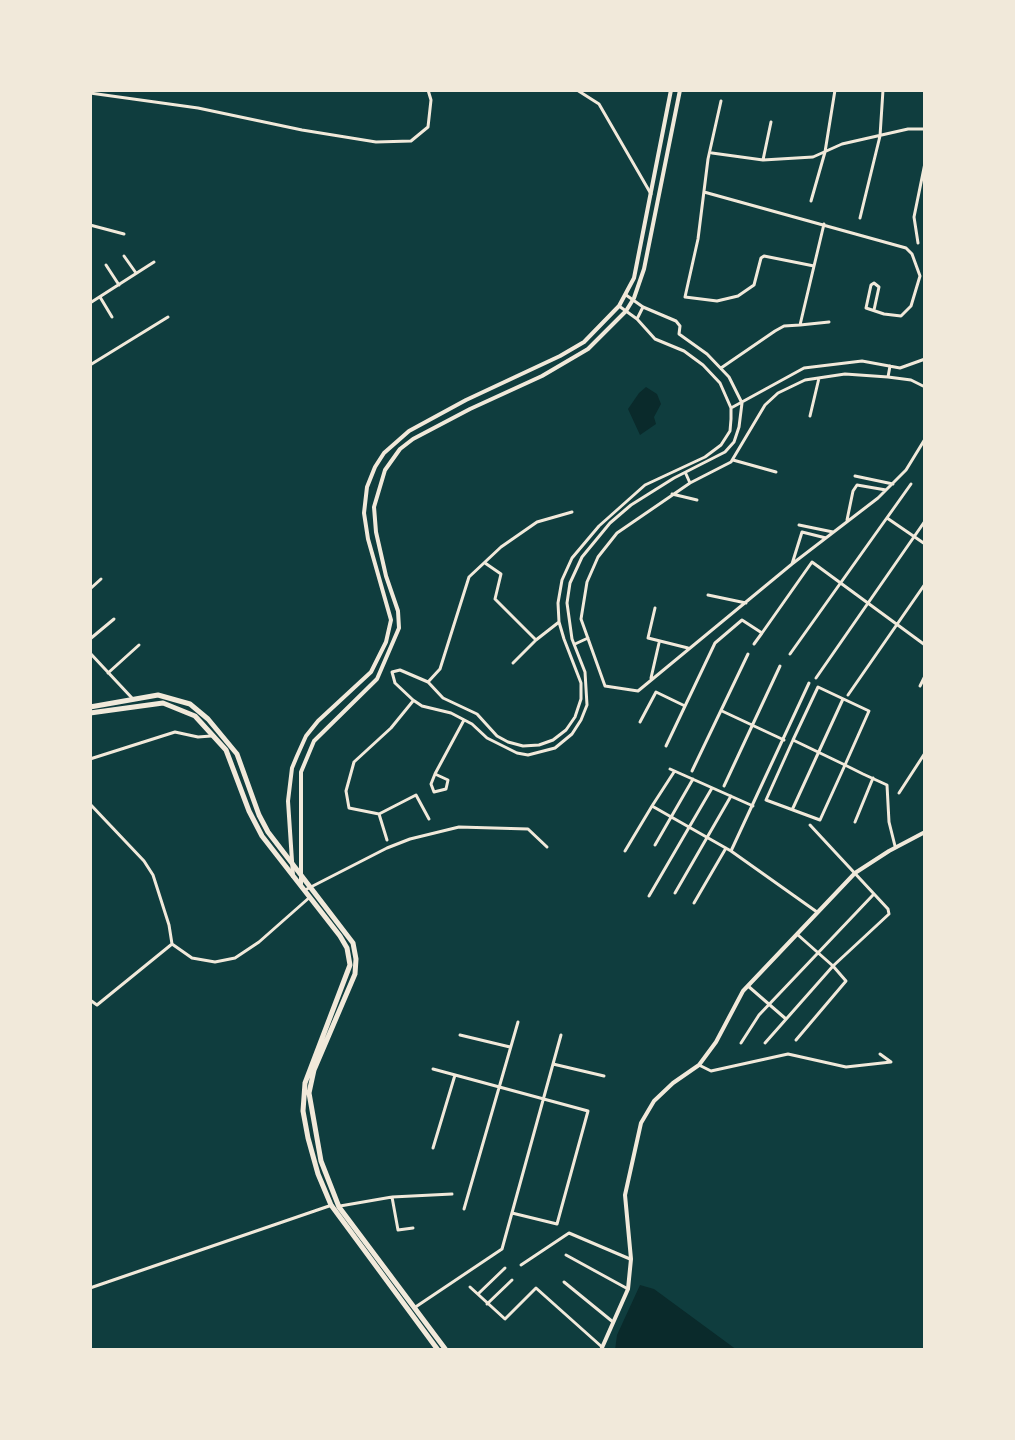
<!DOCTYPE html>
<html>
<head>
<meta charset="utf-8">
<style>
	body { margin:0 }
	#map { position:relative; width:1015px; height:1440px; overflow:hidden; background:#0f3d3e; font-family:"Titillium Web",sans-serif }
	canvas { display:block }
	.frame { position:absolute; inset:0; border:92px solid #f1e9da; pointer-events:none }
</style>
</head>
<body>
<div id="map">
<canvas width="1015" height="1440"></canvas>
<div class="frame"></div>
</div>
<script>
const g = document.querySelector('canvas').getContext('2d');
g.lineJoin = 'round';
function paint(path, color) {
  g.fillStyle = color;
  g.fill(path, 'evenodd');
}
function shape(rows) {
  const path = new Path2D();
  for (const r of rows) {
    path.moveTo(r[0], r[1]);
    for (let i = 2; i < r.length; i += 2) path.lineTo(r[i], r[i + 1]);
  }
  return path;
}
function trace(path, color, width, dash) {
  g.strokeStyle = color;
  g.lineWidth = width;
  g.lineCap = dash ? 'butt' : 'round';
  g.setLineDash(dash || []);
  g.stroke(path);
}
paint(shape([
	[646,387,657,394,661,404,654,417,656,424,640,435,628,409,639,393],
	[640,1285,654,1289,737,1350,615,1350,617,1335]
]), '#0a2a2b');
trace(shape([
	[577,90,599,104,651,194],
	[90,93,198,108,302,130,376,142,411,141,428,127,431,100,428,90],
	[721,101,708,159,698,239,685,297,717,301,738,296,754,285,761,258,764,256,814,266],
	[771,122,763,160,813,157,842,144,908,129,925,129],
	[712,153,763,160],
	[704,192,906,248,912,254,920,276,911,306,901,316,884,314,866,308,871,285,874,283,879,287,874,310],
	[811,201,825,152,835,90],
	[860,218,880,136,883,90],
	[824,224,800,325,829,322],
	[90,225,124,234],
	[918,243,914,217,925,163],
	[124,256,136,273],
	[106,265,119,285],
	[100,297,112,317],
	[90,303,154,262],
	[619,306,637,319,655,339,684,351,703,365,720,383,731,408,731,419,730,431,721,445,705,457,645,485,599,526,572,558,562,580,558,603,559,622,564,639,581,683,581,699,575,717,566,730,553,740,539,745,523,746,508,742,497,736,477,714,443,698,428,682,400,670,392,672,395,683,413,700,422,706,451,713,472,724,487,738,517,753,528,755,555,748,572,734,581,720,587,705,585,672,572,639,567,603,570,583,582,557,610,523,631,505,674,478,725,452,734,442,739,427,742,403,729,377,707,354,679,334,680,326,676,321,643,307,626,295],
	[637,319,643,307],
	[90,365,168,317],
	[890,366,888,377,911,380,925,387],
	[721,368,775,331,784,326,800,325],
	[731,408,804,368,862,361,900,368,925,359],
	[810,416,819,378],
	[733,460,776,472],
	[686,474,690,483,617,533,598,557,587,582,581,619,605,686,638,691,792,564,878,498,906,470,925,439],
	[855,476,893,484],
	[690,483,731,462,765,405,778,393,805,380,845,374,888,377],
	[672,494,697,500],
	[887,518,925,544],
	[847,520,853,491,857,485,886,490],
	[799,525,833,532],
	[485,563,501,574,495,599,536,640],
	[792,564,802,532,826,538],
	[90,589,101,579],
	[708,595,746,603],
	[655,608,648,638,688,648],
	[762,633,812,562,925,645],
	[90,639,114,619],
	[575,644,588,638],
	[90,653,132,698],
	[790,654,911,484],
	[513,663,536,640,559,622],
	[108,673,139,645],
	[651,678,659,643],
	[816,678,925,521],
	[428,682,440,669,469,577,501,547,537,522,572,512],
	[809,683,731,851,817,912],
	[920,686,925,676],
	[848,695,925,584],
	[413,701,391,728,354,762,346,791,349,808,379,814,416,795,429,819],
	[722,711,784,740],
	[640,722,656,692,685,706],
	[793,740,766,800,820,820,845,765,869,711,818,687,793,740,845,765,863,774,887,785,889,822,895,846],
	[666,746,715,643,742,620,762,633,754,644],
	[90,759,175,732,198,737,211,736],
	[670,769,753,806],
	[692,771,748,654],
	[435,774,448,780,446,789,434,792,431,784,435,774,436,772,464,720],
	[724,786,780,666],
	[899,793,925,753],
	[90,804,144,861,153,875,169,925,172,944],
	[652,806,674,772],
	[793,808,843,699],
	[379,814,387,840],
	[855,822,873,778],
	[655,845,693,779],
	[625,851,652,806,731,851],
	[305,890,387,848,410,839,459,827,528,829,547,847],
	[675,893,731,796],
	[649,896,712,788],
	[694,903,726,848],
	[798,935,833,966,889,914,888,909,810,825],
	[748,986,786,1019],
	[90,1000,97,1005,172,944,192,958,215,962,235,958,259,942,310,897],
	[460,1035,510,1047],
	[741,1043,759,1015,873,895],
	[765,1043,833,966,846,981,796,1040],
	[553,1064,604,1076],
	[699,1065,711,1071,788,1054,846,1067,891,1062,880,1054],
	[433,1069,588,1111,557,1224,512,1213],
	[433,1148,455,1075],
	[392,1197,398,1230,413,1228],
	[340,1206,392,1197,452,1194],
	[464,1209,518,1022],
	[566,1255,628,1289],
	[521,1265,569,1233,630,1259],
	[564,1282,613,1322],
	[470,1287,505,1319,536,1288,602,1347],
	[90,1288,332,1205],
	[478,1294,505,1268],
	[487,1304,512,1280],
	[414,1308,502,1249,561,1035]
]), '#f1e9da', 3);
trace(shape([
	[293,876,288,801,292,768,297,756,306,736,318,721,371,672,386,642,391,620,368,539,364,513,367,487,375,467,384,453,409,431,466,400,560,356,584,342,619,306,634,278,671,90],
	[301,884,301,772,314,741,377,679,399,628,398,611,386,576,376,532,374,507,385,470,400,449,413,439,470,409,542,376,588,349,626,311,634,298,644,269,680,90],
	[601,1350,628,1289,631,1259,625,1195,641,1123,654,1101,673,1083,699,1065,716,1042,743,991,855,873,889,851,925,832]
]), '#f1e9da', 4);
trace(shape([
	[90,707,158,695,190,704,208,719,237,754,259,815,268,832,353,943,356,959,355,974,314,1070,309,1093,321,1161,339,1207,446,1350],
	[90,713,163,703,195,716,226,750,249,811,262,836,340,936,347,948,350,965,305,1083,303,1111,308,1138,318,1174,331,1205,438,1350]
]), '#f1e9da', 5);
</script>
</body>
</html>
